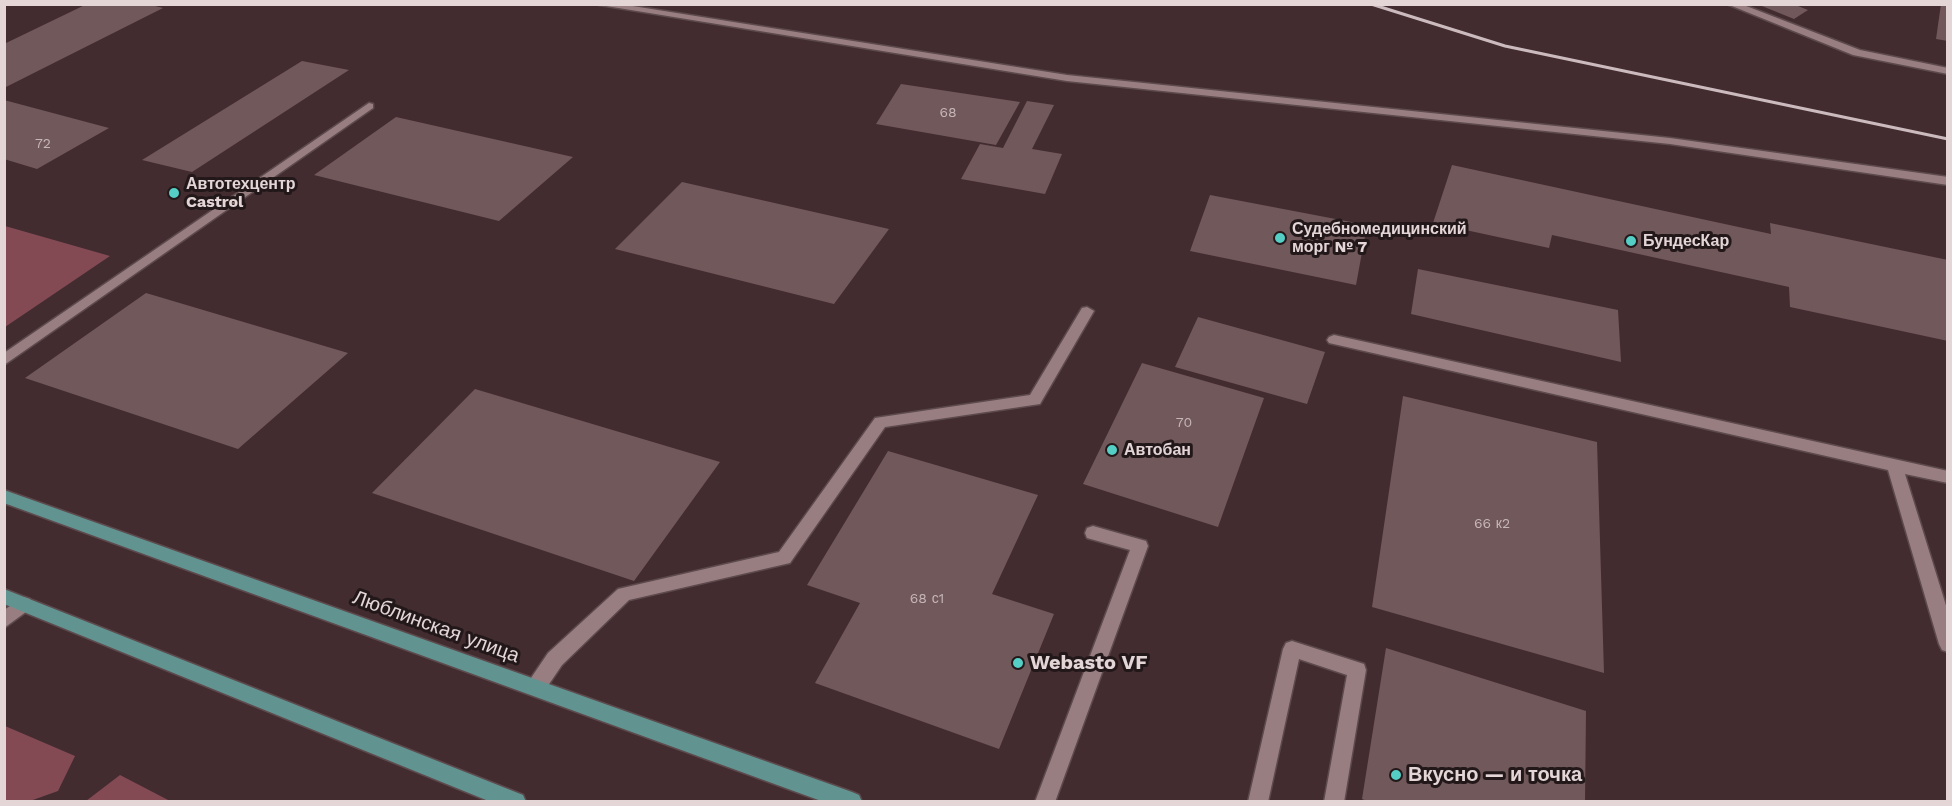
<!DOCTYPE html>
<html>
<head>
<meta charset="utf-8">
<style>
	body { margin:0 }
	#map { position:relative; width:1952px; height:806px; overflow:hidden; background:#432c30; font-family:"Work Sans",sans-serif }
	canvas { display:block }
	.frame { position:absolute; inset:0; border:6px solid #e4d5d7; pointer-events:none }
</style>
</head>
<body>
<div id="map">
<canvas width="1952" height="806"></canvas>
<div class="frame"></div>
</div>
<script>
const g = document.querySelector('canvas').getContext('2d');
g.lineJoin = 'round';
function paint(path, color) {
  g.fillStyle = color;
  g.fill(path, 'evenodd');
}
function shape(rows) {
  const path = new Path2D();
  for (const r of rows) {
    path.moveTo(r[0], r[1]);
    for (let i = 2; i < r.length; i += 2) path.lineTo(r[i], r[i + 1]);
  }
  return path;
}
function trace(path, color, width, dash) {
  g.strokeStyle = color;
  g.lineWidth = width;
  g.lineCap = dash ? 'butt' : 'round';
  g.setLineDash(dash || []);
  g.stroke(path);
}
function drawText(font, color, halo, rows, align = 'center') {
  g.font = font + ' "Work Sans",sans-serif';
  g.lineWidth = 6;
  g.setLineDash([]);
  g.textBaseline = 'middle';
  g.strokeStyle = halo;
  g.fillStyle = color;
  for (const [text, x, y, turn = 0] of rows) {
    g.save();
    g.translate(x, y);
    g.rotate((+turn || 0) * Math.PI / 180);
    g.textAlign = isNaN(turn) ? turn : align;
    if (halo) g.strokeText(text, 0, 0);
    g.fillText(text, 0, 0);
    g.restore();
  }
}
paint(shape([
	[5,226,110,256,5,327],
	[5,726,75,756,58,791,30,801,5,801],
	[120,775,170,801,86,801]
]), '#834a54');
paint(shape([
	[87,4,147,4,163,8,4,88,4,44],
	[1757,4,1793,4,1808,10,1794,19],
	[1941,4,1948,4,1948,41,1936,39],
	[302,61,349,70,192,172,142,160],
	[901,84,1020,102,996,145,876,124],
	[4,100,109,128,37,169,4,159],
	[1027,101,1054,105,1032,149,1062,154,1045,194,961,179,980,144,1003,148],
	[396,117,573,157,499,221,314,175],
	[1452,165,1771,234,1770,223,1948,260,1948,341,1790,307,1789,287,1552,235,1549,248,1433,223],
	[682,182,889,229,834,304,615,249],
	[1210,195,1367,225,1356,285,1190,251],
	[1418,269,1618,310,1621,362,1411,314],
	[146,293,348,353,238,449,25,378],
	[1198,317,1325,352,1307,404,1175,367],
	[1142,363,1264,398,1218,527,1083,484],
	[475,389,720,462,634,581,372,493],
	[1403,396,1597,442,1604,673,1372,607],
	[888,451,1038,495,992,594,1054,614,999,749,815,683,860,603,807,585],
	[1386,648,1586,711,1585,802,1369,802,1362,799]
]), '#71585b');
const minor = shape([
	[594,4,620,4,1067,75,1670,138,1948,177,1948,185,1670,144,1067,81,594,4],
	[1727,4,1741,4,1860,50,1948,68,1948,74,1853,55,1727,4],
	[369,103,373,104,373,108,4,365,4,353,369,103],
	[1087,307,1094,311,1040,404,885,427,790,563,629,600,562,665,543,693,536,695,529,693,527,687,529,681,548,653,618,589,779,552,875,418,1030,395,1082,308,1087,307],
	[1334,335,1948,471,1948,483,1905,474,1948,612,1948,652,1942,650,1939,644,1888,470,1329,343,1327,340,1329,337,1334,335],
	[1093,526,1146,541,1148,546,1055,802,1035,802,1130,550,1087,538,1085,533,1087,528,1093,526],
	[24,597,30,599,33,604,30,609,4,628,4,610,24,597],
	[1292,641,1364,664,1366,670,1344,802,1324,802,1347,675,1299,659,1268,802,1248,802,1283,649,1286,643,1292,641]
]);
const major = shape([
	[4,490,852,792,859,795,862,802,824,802,4,503,4,490],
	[4,589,523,795,526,802,491,802,4,604,4,589]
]);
trace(minor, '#5d4a4d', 3);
trace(major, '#5d4a4d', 3);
paint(minor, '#997e81');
paint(major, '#619491');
trace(shape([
	[1371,4,1505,46,1948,139]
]), '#ccbbbe', 3);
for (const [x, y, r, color] of [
	[174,193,6,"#55cec6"],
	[1280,238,6,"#55cec6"],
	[1631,241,6,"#55cec6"],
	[1112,450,6,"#55cec6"],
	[1018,663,6,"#55cec6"],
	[1396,775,6,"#55cec6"]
]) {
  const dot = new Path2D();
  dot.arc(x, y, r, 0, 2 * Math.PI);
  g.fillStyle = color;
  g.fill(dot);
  trace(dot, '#22181a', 2);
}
drawText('14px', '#c7b6b8', null, [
	["68",948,113],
	["72",43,144],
	["70",1184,423],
	["66 к2",1492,524],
	["68 с1",927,599]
]);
drawText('bold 16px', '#e4d5d7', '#22181a', [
	["Автотехцентр",186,184],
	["Castrol",186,202],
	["Судебномедицинский",1292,229],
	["морг № 7",1292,247],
	["БундесКар",1643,241],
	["Автобан",1124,450]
], 'left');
drawText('20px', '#e4d5d7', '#22181a', [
	["Люблинская улица",436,627,20]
]);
drawText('bold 20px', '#e4d5d7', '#22181a', [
	["Webasto VF",1030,663],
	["Вкусно — и точка",1408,775]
], 'left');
</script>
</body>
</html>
